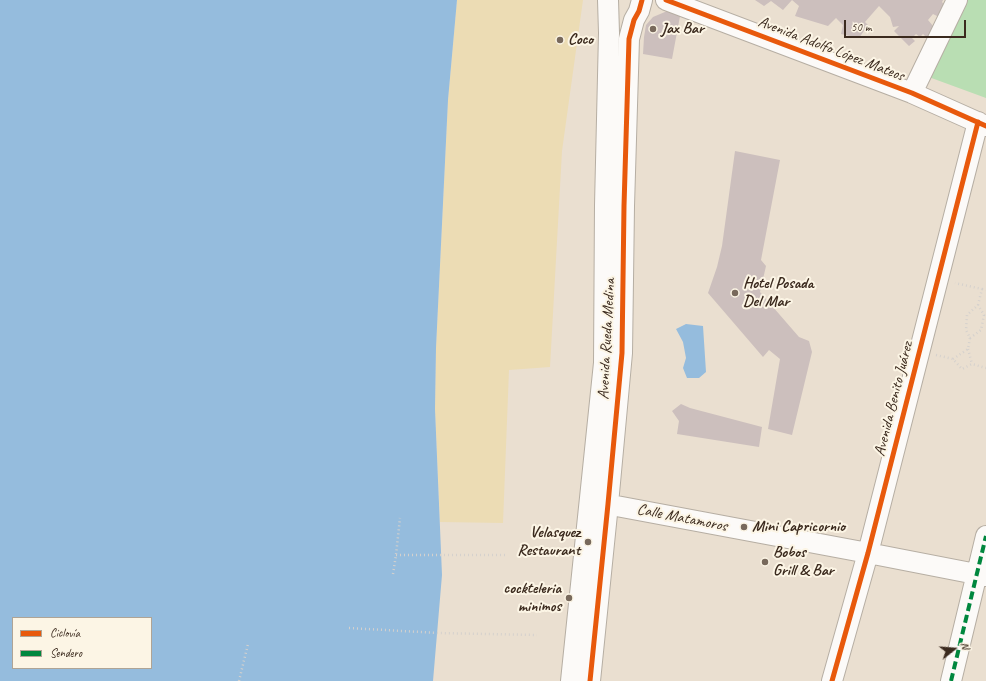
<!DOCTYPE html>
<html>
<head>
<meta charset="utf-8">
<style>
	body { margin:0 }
	#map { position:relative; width:986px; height:681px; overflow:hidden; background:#eadfd0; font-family:Caveat,sans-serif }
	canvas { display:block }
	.legend { position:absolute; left:12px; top:617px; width:140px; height:52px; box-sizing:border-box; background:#fcf5e5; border:1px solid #afa495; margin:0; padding:5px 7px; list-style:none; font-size:12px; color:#3b2a1e }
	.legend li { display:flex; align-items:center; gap:8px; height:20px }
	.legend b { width:20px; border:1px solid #afa495 }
	.north { position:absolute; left:934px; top:629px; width:40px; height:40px; -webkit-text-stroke:3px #fcf5e5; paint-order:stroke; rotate:73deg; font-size:11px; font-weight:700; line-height:16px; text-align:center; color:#3b2a1e }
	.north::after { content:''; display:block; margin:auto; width:14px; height:18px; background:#3b2a1e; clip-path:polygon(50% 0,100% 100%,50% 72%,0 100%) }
	.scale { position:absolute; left:844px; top:20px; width:122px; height:18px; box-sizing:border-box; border:2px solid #3b2a1e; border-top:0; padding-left:5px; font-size:12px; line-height:14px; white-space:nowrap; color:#3b2a1e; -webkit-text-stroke:3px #fcf5e5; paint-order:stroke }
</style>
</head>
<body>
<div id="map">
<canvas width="986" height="681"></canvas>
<ul class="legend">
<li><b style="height:5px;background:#e8590c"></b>Ciclovía</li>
<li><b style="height:5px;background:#00873e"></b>Sendero</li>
</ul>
<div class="north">N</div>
<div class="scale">50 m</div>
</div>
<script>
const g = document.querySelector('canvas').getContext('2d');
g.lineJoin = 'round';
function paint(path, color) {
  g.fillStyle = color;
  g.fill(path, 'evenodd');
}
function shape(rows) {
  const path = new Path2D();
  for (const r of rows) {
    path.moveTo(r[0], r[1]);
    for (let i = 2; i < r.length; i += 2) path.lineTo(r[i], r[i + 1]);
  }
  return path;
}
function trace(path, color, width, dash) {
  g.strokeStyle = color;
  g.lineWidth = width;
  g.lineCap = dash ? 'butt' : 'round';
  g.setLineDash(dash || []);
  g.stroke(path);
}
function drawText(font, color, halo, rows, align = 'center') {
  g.font = font + ' Caveat,sans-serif';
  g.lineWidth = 4;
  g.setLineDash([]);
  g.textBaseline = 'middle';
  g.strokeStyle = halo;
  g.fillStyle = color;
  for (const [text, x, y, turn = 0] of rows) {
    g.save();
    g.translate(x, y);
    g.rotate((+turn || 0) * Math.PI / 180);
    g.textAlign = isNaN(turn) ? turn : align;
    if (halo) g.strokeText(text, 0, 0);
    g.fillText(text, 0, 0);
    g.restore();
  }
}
paint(shape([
	[962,0,986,0,986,98,926,76]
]), '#b9deb3');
paint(shape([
	[457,0,583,0,562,151,550,367,509,370,503,523,440,522,435,409,436,348,448,100]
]), '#ecdcb4');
paint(shape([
	[0,0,457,0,448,100,436,348,435,409,442,575,433,681,0,681],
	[13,618,151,618,151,668,13,668],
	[686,324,703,326,706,372,699,378,687,378,683,368,686,358,683,342,676,329]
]), '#95bcdd');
paint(shape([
	[755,0,943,0,942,2,946,8,939,17,933,14,928,20,939,33,931,42,923,34,920,37,916,34,912,38,915,41,909,46,894,31,899,26,893,27,890,17,879,6,865,22,868,25,859,38,841,34,843,25,836,18,828,26,795,16,799,6,792,0,783,10,771,1,764,6],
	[672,9,681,11,672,59,643,54,644,37,646,25,653,17],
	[735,151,780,160,761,260,766,266,760,292,799,337,809,341,812,352,792,435,768,429,780,359,769,350,763,357,708,293,717,267,722,246],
	[681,404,690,408,762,427,759,447,677,434,679,421,672,411]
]), '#ccbfbd');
const minor = shape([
	[666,0,912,93,986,126],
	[912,93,957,0],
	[595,502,868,553,986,576],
	[571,681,604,363,605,205,609,33,608,0],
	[590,681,608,504,622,353,624,206,629,39,634,20,639,11,642,0],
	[832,681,868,553,978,122],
	[951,681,986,536]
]);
trace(minor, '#b6aea3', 22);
trace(shape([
	[982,289,986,290],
	[970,338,981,330,984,315,978,305],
	[968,349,972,364],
	[936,355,953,359,962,369,972,364,986,368],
	[953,359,968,349,970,338,966,330,967,315,978,305,982,289,955,283],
	[396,555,508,555],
	[393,574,396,555,400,518],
	[349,628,438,633,537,635],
	[239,681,248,644]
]), '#d5d1cd', 2.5, [1, 3]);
trace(minor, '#fcfaf8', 20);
trace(shape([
	[951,681,986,536]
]), '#00873e', 4, [8, 4]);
trace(shape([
	[666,0,912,93,986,126],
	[590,681,608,504,622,353,624,206,629,39,634,20,639,11,642,0],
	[832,681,868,553,978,122]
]), '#e8590c', 5);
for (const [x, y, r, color] of [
	[653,29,4,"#78695c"],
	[560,40,4,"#78695c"],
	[735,293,4,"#78695c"],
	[744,527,4,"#78695c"],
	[588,542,4,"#78695c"],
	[765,562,4,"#78695c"],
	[569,598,4,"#78695c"]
]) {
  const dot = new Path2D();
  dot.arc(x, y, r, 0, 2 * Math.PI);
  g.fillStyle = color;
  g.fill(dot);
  trace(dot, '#fcf5e5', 1.5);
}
drawText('bold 16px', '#3b2a1e', '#fcf5e5', [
	["Jax Bar",661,29],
	["Coco",568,40],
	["Hotel Posada",743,284],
	["Del Mar",743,302],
	["Mini Capricornio",752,527],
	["Velasquez",580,533,"right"],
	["Restaurant",580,551,"right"],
	["Bobos",773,553],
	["Grill & Bar",773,571],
	["cockteleria",561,589,"right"],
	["minimos",561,607,"right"]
], 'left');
drawText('16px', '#3b2a1e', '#fcf5e5', [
	["Avenida Adolfo López Mateos",831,49,21],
	["Avenida Rueda Medina",607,339,-87],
	["Avenida Benito Juárez",894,399,-76],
	["Calle Matamoros",682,518,11]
]);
</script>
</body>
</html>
